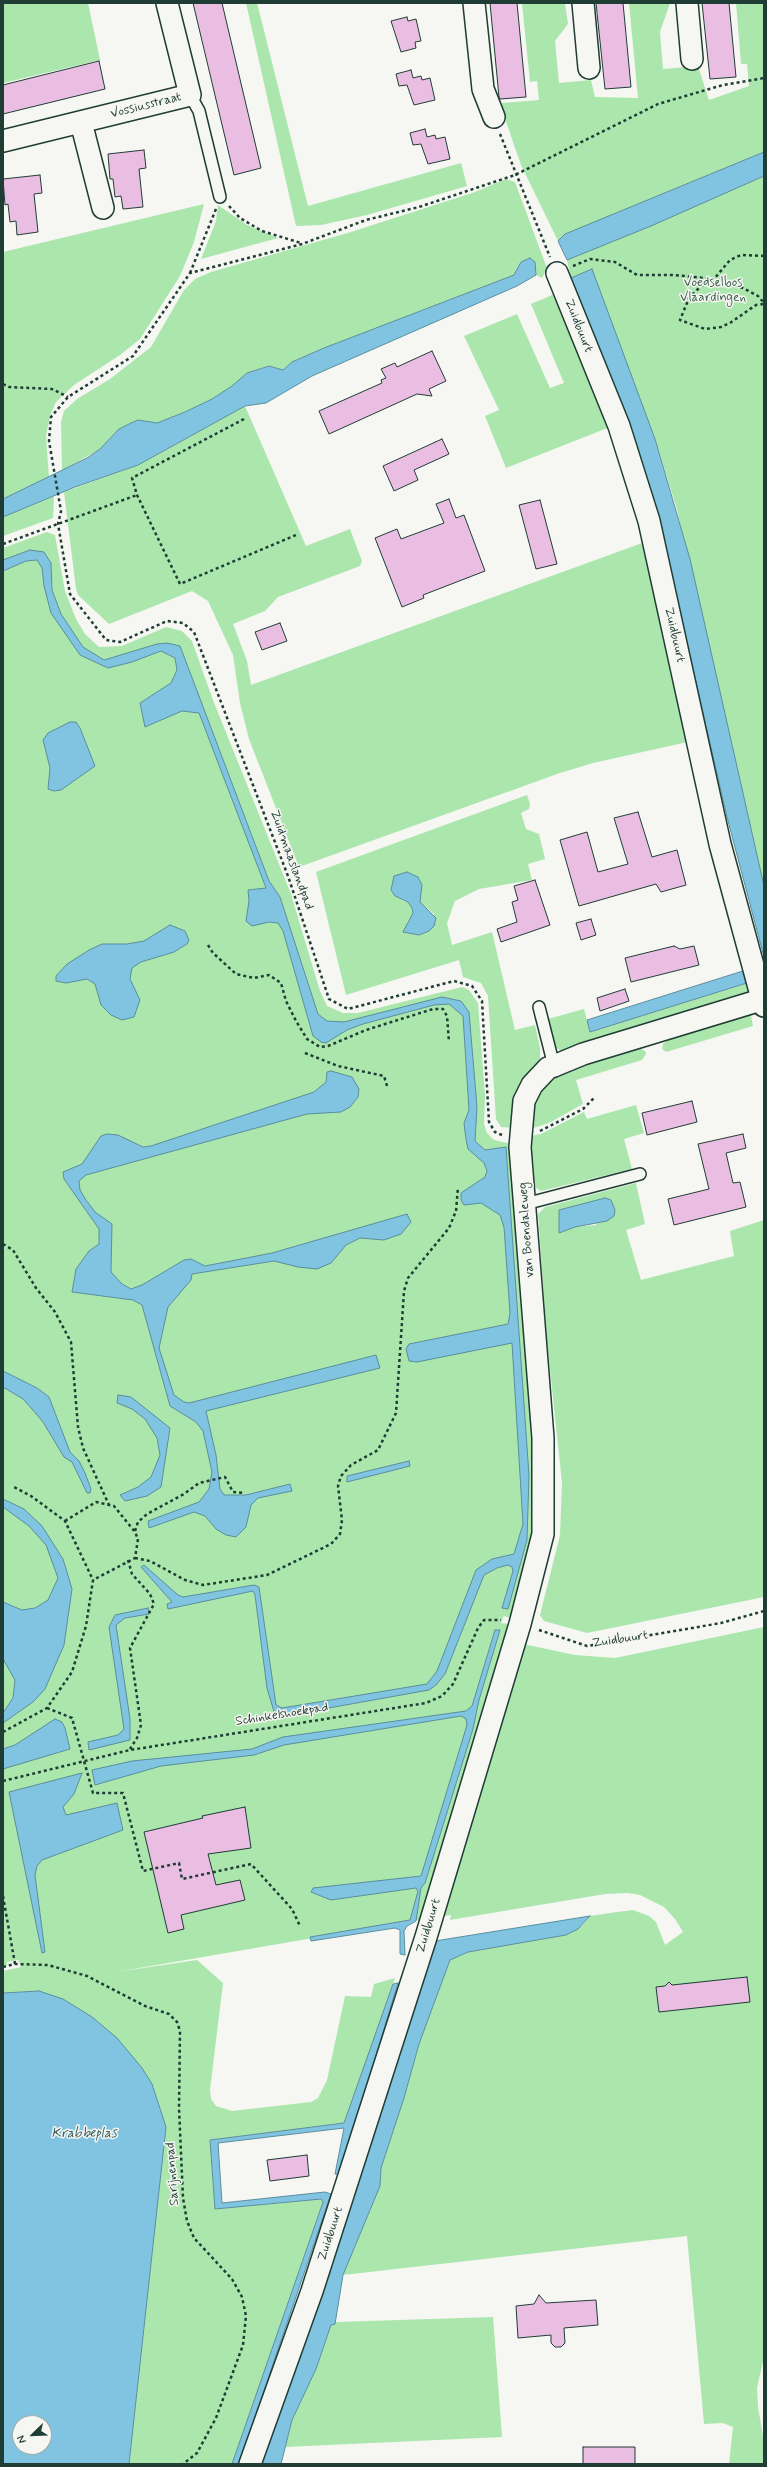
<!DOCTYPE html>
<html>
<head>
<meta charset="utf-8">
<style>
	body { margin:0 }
	#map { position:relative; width:767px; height:2467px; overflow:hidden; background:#f6f6f2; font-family:Mynerve,sans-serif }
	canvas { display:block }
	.frame { position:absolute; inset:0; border:4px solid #1f3d34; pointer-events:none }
	.north { position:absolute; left:12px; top:2415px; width:40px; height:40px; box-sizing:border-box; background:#f6f6f2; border:1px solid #a0aca6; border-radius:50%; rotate:247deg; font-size:11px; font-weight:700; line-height:16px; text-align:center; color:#1f3d34 }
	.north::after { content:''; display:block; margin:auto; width:14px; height:18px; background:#1f3d34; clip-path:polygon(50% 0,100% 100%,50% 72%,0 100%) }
</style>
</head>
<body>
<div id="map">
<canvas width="767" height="2467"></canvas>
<div class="frame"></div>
<div class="north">N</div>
</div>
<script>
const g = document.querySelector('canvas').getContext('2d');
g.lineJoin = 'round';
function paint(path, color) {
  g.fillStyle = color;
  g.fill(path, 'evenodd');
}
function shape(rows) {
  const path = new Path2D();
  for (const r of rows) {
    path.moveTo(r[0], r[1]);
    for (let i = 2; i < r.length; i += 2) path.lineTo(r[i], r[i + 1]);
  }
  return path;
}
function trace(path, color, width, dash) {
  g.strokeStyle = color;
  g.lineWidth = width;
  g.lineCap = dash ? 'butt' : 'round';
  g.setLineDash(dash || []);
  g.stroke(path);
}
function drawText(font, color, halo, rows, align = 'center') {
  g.font = font + ' Mynerve,sans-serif';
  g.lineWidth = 3;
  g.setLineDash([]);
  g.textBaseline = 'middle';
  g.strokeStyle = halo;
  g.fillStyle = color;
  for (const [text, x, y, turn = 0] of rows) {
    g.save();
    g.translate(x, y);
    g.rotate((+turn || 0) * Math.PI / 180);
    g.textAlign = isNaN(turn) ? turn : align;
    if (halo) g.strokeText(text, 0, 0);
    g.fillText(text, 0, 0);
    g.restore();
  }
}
paint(shape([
	[88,3,100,60,3,83,3,4],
	[246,3,257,3,308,206,461,163,467,186,367,215,321,225,296,226],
	[522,3,565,3,568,24,555,41,559,83,591,80,595,97,638,98,629,3,670,3,660,32,663,69,698,66,709,100,749,86,747,64,741,64,736,3,764,3,764,152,565,234,558,241,521,165,502,110,502,103,539,100,537,81,530,82],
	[764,176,764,886,676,506,655,439,591,270,571,278,567,260],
	[506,179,515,182,547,268,542,278,536,275,535,262,521,262,514,275,324,348,292,362,283,370,268,366,247,373,232,386,212,399,185,412,157,423,138,420,131,423,119,429,100,449,62,471,61,422,64,411,77,399,110,379,151,347,184,290,195,279,211,272,351,232,475,192],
	[204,204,194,242,180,276,140,339,120,355,74,385,56,402,50,416,46,436,49,477,3,499,3,252],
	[218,205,247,225,278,238,201,259,216,221],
	[557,293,610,427,506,468,485,416,499,410,464,336,517,314,550,388,564,383,531,304],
	[245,406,306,546,350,529,362,561,360,566,278,597,265,611,233,624,247,661,251,685,645,542,692,741,593,763,560,773,299,867,249,739,240,703,233,655,208,601,192,591,109,624,78,595,76,589,64,492,138,465],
	[54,496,53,518,3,536,3,517],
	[47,532,55,535,65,591,76,619,85,634,99,647,122,646,166,627,182,631,192,641,213,700,291,894,320,991,327,1006,343,1013,358,1013,462,987,469,990,478,1003,485,1096,484,1124,487,1133,494,1140,512,1144,537,1474,538,1525,513,1619,504,1616,501,1623,509,1624,509,1641,575,1655,615,1658,764,1627,764,2357,757,2388,758,2407,764,2442,764,2464,729,2464,733,2427,723,2423,704,2424,687,2236,343,2275,380,2186,381,2168,404,2098,419,2044,450,1959,468,1952,566,1935,582,1926,590,1916,617,1912,633,1910,649,1916,656,1922,665,1945,683,1932,675,1919,664,1907,640,1895,628,1893,605,1894,450,1920,451,1915,406,1922,116,1972,197,1960,223,1983,210,2090,211,2099,216,2106,232,2111,311,2102,318,2098,327,2080,345,1996,371,1997,374,1984,395,1978,344,2123,210,2140,215,2209,321,2199,323,2201,232,2464,129,2464,166,2127,152,2084,142,2068,39,1991,3,1993,3,1971,21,1967,18,1960,7,1962,7,1966,3,1967,3,548],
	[527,795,530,804,529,809,521,813,526,829,539,834,545,859,528,864,532,880,479,889,455,901,447,923,452,945,492,932,515,1030,535,1025,540,1048,540,1062,514,1128,501,1127,496,1119,488,996,481,983,463,977,459,960,346,995,316,872],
	[422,892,419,897,420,902,434,914,434,926,429,931,419,935,407,923,413,913,412,908,408,902,401,900],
	[750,982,751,989,740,997,563,1052,556,1048,548,1019,584,1009,590,1032],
	[750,1011,753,1026,666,1052,662,1049,663,1044,670,1038],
	[637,1047,645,1051,646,1054,642,1060,576,1080,583,1104,549,1123,530,1129,531,1112,538,1096,550,1081,564,1070],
	[636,1105,644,1133,624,1139,632,1169,541,1191,535,1187,531,1136,541,1134,584,1112,587,1119],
	[636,1183,645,1224,626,1230,641,1280,734,1256,730,1231,764,1220,764,1597,587,1633,544,1621,540,1615,560,1535,562,1483,547,1341,538,1214,545,1207],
	[605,1198,596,1225,575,1227,559,1233,560,1210],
	[493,2317,502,2437,285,2447,292,2420,316,2369,331,2325,337,2322]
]), '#abe7ad');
const water = shape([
	[764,152,764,176,651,226,567,260,558,241,565,234,764,152],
	[530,258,535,262,536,275,517,286,312,376,266,403,245,406,138,465,75,487,3,517,3,499,87,458,100,449,119,429,131,423,138,420,157,423,185,412,212,399,232,386,247,373,269,366,283,370,292,362,324,348,514,275,521,262,530,258],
	[592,269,655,439,690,559,764,886,764,957,727,817,679,608,608,375,571,278,592,269],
	[30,550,44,552,51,563,52,590,61,614,83,647,104,660,157,644,167,643,180,646,269,881,280,897,318,1014,327,1021,344,1022,442,997,461,1001,469,1012,477,1107,475,1141,485,1150,506,1147,529,1475,527,1540,508,1609,502,1608,513,1571,512,1567,508,1565,497,1568,484,1575,445,1674,436,1685,429,1690,273,1718,275,1715,267,1688,255,1595,253,1591,168,1609,167,1604,172,1602,141,1567,144,1565,178,1595,183,1597,254,1585,259,1587,276,1705,282,1708,427,1684,437,1671,476,1570,492,1559,514,1554,523,1524,512,1343,417,1362,409,1361,406,1349,409,1344,508,1324,510,1313,504,1227,500,1215,481,1203,464,1205,461,1200,461,1193,485,1177,487,1171,484,1163,468,1149,466,1139,464,1123,469,1110,463,1016,449,1004,434,1005,363,1024,347,1030,326,1043,321,1042,313,1036,283,931,278,923,269,922,252,926,246,921,249,901,248,890,266,888,199,713,182,711,145,727,140,703,171,683,177,670,175,658,161,651,132,662,108,668,80,655,51,613,44,586,42,568,37,560,26,561,3,571,3,560,30,550],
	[70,722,76,722,80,728,95,766,61,790,54,791,48,789,50,768,43,740,48,733,70,722],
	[407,872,418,877,422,885,420,902,436,918,434,926,429,931,419,935,403,932,413,913,412,908,408,902,395,896,391,890,394,876,407,872],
	[170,925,185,931,189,940,187,944,174,952,141,962,132,968,130,979,140,1000,134,1017,122,1020,111,1015,101,1005,95,984,87,979,66,983,56,981,56,976,67,964,89,950,102,944,127,944,144,941,170,925],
	[746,970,750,982,590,1032,587,1020,746,970],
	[331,1071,352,1077,359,1089,358,1097,350,1107,341,1112,307,1114,86,1175,79,1181,80,1190,86,1200,95,1212,112,1224,111,1272,122,1284,131,1289,142,1285,184,1260,191,1259,205,1266,272,1253,407,1214,411,1222,401,1234,384,1240,360,1238,346,1245,331,1263,317,1269,298,1267,274,1261,192,1274,191,1280,168,1307,159,1348,174,1395,184,1402,189,1403,376,1355,380,1368,206,1411,216,1455,220,1489,224,1495,246,1495,290,1484,292,1491,258,1498,251,1505,246,1527,236,1537,226,1535,216,1529,205,1516,194,1512,149,1528,148,1521,199,1502,209,1489,212,1472,203,1431,196,1422,170,1406,142,1305,133,1300,72,1292,76,1269,89,1251,99,1244,99,1229,64,1179,63,1172,82,1164,101,1136,107,1134,118,1135,143,1147,151,1146,314,1092,326,1082,327,1072,331,1071],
	[605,1198,611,1200,615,1210,614,1216,607,1221,575,1227,559,1233,559,1210,605,1198],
	[3,1371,37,1388,49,1397,70,1452,79,1461,85,1473,91,1489,90,1493,87,1493,72,1462,64,1457,43,1422,32,1409,23,1399,3,1387,3,1371],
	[118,1395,131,1397,170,1428,161,1487,147,1496,125,1501,120,1495,138,1487,151,1477,160,1455,157,1438,145,1419,132,1409,117,1403,118,1395],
	[409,1461,410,1466,347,1482,347,1476,409,1461],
	[3,1499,24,1509,42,1526,63,1559,72,1589,64,1645,45,1689,33,1702,3,1723,3,1713,13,1698,15,1680,3,1659,3,1602,22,1610,35,1608,48,1600,58,1578,46,1545,29,1526,3,1507,3,1499],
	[148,1608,149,1614,125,1618,116,1625,130,1719,130,1740,89,1750,88,1742,118,1735,124,1729,109,1627,115,1615,148,1608],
	[495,1630,500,1630,479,1700,473,1729,425,1883,421,1888,416,1921,407,1926,404,1931,405,1955,400,1954,400,1930,395,1928,311,1941,310,1937,410,1920,418,1891,416,1888,331,1900,311,1892,313,1888,421,1876,467,1725,466,1719,461,1716,284,1745,254,1755,161,1766,95,1785,92,1770,132,1761,252,1749,283,1737,466,1711,472,1706,495,1630],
	[55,1719,62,1722,65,1728,70,1749,3,1769,3,1749,15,1745,55,1719],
	[82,1773,74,1794,63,1807,66,1815,117,1803,123,1830,42,1860,37,1866,35,1875,45,1952,42,1953,9,1792,82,1773],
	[590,1916,578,1929,566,1935,468,1952,450,1960,419,2044,404,2098,381,2168,380,2186,343,2275,335,2324,331,2325,316,2369,292,2420,281,2464,260,2464,435,1941,590,1916],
	[398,1983,340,2175,335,2174,344,2128,218,2143,222,2203,325,2192,331,2194,239,2464,232,2464,323,2202,321,2199,215,2209,210,2140,344,2123,393,1984,398,1983],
	[39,1991,63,1999,92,2017,117,2038,142,2068,152,2084,166,2127,129,2464,3,2464,3,1993,39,1991],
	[20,2423,44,2423,44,2447,20,2447,20,2423]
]);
paint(water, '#81c4e2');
trace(water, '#5a8e9c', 1);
const building = shape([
	[193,3,222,3,261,168,234,175,193,3],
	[490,3,517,3,526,97,500,99,499,97,490,3],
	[596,3,623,3,631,87,605,89,596,3],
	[702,3,729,3,736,77,710,79,702,3],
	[407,17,408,21,416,19,421,41,415,42,416,48,401,52,391,21,407,17],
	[99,61,105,89,3,114,3,85,99,61],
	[411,70,413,78,421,76,422,80,430,78,435,100,414,105,407,85,399,86,396,74,411,70],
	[425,129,427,137,435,135,436,139,445,137,450,159,428,164,421,144,413,145,410,133,425,129],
	[144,150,146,168,139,169,143,207,123,209,121,196,115,197,113,179,110,179,108,154,144,150],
	[40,175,42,193,34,194,38,232,17,235,16,221,10,222,8,204,5,205,3,179,40,175],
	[432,351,446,381,429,389,432,396,417,394,329,434,319,411,382,383,381,380,386,378,381,369,395,363,397,367,432,351],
	[442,439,449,454,414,470,418,480,394,491,383,466,442,439],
	[449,499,456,518,464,515,485,571,423,595,424,598,402,607,375,538,397,529,401,539,444,523,436,504,449,499],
	[540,500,557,564,536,569,519,505,540,500],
	[280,623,287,641,262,650,255,632,280,623],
	[638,812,652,857,677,850,686,885,661,892,656,884,579,906,560,840,587,832,598,872,628,864,614,818,638,812],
	[535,880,550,925,501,942,497,929,517,922,512,902,518,900,514,886,535,880],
	[591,919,596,935,581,940,576,923,591,919],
	[674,946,680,949,694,946,699,965,631,982,625,958,674,946],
	[625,989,629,1001,600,1011,597,998,625,989],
	[692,1101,697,1122,647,1135,642,1113,692,1101],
	[743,1134,746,1148,726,1153,733,1183,740,1182,746,1207,674,1225,668,1199,709,1189,698,1144,743,1134],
	[245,1807,251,1848,208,1854,216,1885,240,1880,245,1900,181,1915,184,1929,168,1933,144,1832,203,1818,202,1816,245,1807],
	[747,1977,750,2002,659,2012,656,1987,665,1986,669,1982,672,1985,747,1977],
	[307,2155,309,2176,270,2181,267,2160,307,2155],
	[539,2295,546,2303,596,2300,598,2325,564,2328,565,2343,561,2347,555,2347,551,2343,551,2335,518,2338,516,2306,534,2304,539,2295],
	[583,2447,635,2447,635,2464,583,2464,583,2447]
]);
paint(building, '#eabee3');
trace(building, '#1f3d34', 1);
const service = shape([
	[190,95,199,111,220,197],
	[539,1007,554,1066],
	[525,1204,640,1174]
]);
const minor = shape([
	[474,3,483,89,494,117],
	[583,3,589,68],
	[687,3,692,59],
	[81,122,103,208],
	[3,141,190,95,167,3],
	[557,273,619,426,649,521,720,844,764,1006],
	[250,2464,312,2291,426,1937,520,1624,543,1534,543,1438,520,1147,524,1101,532,1085,548,1068,554,1066,583,1054,764,999]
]);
trace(service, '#1f3d34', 14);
trace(minor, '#1f3d34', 24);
trace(shape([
	[500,134,550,257],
	[229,206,240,218,262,231,301,243],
	[764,256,741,255,730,260,714,279,701,286,689,298,680,320,705,329,721,327,730,323,756,305,764,304],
	[573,266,590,259,615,262,637,275,674,275,714,279,743,288,758,296,764,303],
	[190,273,216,209],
	[3,384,9,387,52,389,68,397],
	[244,419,132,478,137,495,180,584,296,535],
	[3,544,137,495],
	[208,945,213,953,236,974,254,978,269,975,281,983,286,1001,296,1021,307,1039,320,1047,328,1046,366,1030,433,1009,443,1009,447,1016,449,1042],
	[305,1053,338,1066,384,1076,387,1086],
	[540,1131,583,1109,595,1097],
	[502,1135,495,1132,489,1122,482,1001,472,986,454,981,348,1009,329,999,288,876,194,632,183,623,167,621,120,642,106,640,70,594,58,524,61,511,49,441,51,417,68,397,133,356,190,273,302,244,366,220,419,207,515,175,658,104,723,85,764,78],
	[3,1244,13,1250,36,1288,55,1312,71,1342,78,1427,83,1448,109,1505],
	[65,1521,96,1502,114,1506,135,1532,138,1539,135,1558,93,1580],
	[135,1531,138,1522,147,1514,184,1494,199,1483,225,1477,233,1492,244,1493],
	[135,1558,150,1561,185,1580,203,1585,267,1575,331,1544,340,1534,342,1520,338,1486,341,1476,351,1465,378,1450,396,1413,404,1291,408,1278,449,1228,456,1211,458,1187],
	[128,1560,132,1574,150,1594,154,1604,130,1648,141,1725,137,1738,130,1749],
	[539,1630,587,1646,721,1623,764,1611],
	[47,1708,72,1718,93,1793,123,1793,143,1871,179,1863,182,1879,251,1864,292,1909,300,1926],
	[3,1732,47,1708,72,1672,86,1626,93,1580,65,1521,31,1496,12,1486],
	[3,1781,130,1750,426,1703,442,1696,453,1684,478,1628,484,1620,501,1620],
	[3,1896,15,1964],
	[3,1967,15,1964,48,1965,87,1976,145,2006,169,2014,177,2022,180,2031,179,2108,183,2198,187,2221,194,2238,232,2279,242,2297,246,2316,243,2345,216,2418,197,2453,183,2464]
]), '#1f3d34', 2.5, [3, 3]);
trace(service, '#f6f6f2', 11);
trace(minor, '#f6f6f2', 21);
drawText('13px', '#1f3d34', '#f6f6f2', [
	["Vossiusstraat",146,106,-14],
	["Zuidbuurt",578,326,68],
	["Zuidbuurt",674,635,77],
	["Zuidmaaslandpad",291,860,70],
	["van Boendaleweg",527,1230,-94],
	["Zuidbuurt",620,1640,-9],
	["Schinkelshoekpad",282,1715,-9],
	["Zuidbuurt",429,1926,-73],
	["Sarijnenpad",173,2174,-94],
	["Zuidbuurt",331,2234,-72]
]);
drawText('13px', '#3b5f4c', '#f6f6f2', [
	["Voedselbos",713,283],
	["Vlaardingen",713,298]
]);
drawText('italic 14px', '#385f60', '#f6f6f2', [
	["Krabbeplas",84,2134]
]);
</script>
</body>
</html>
